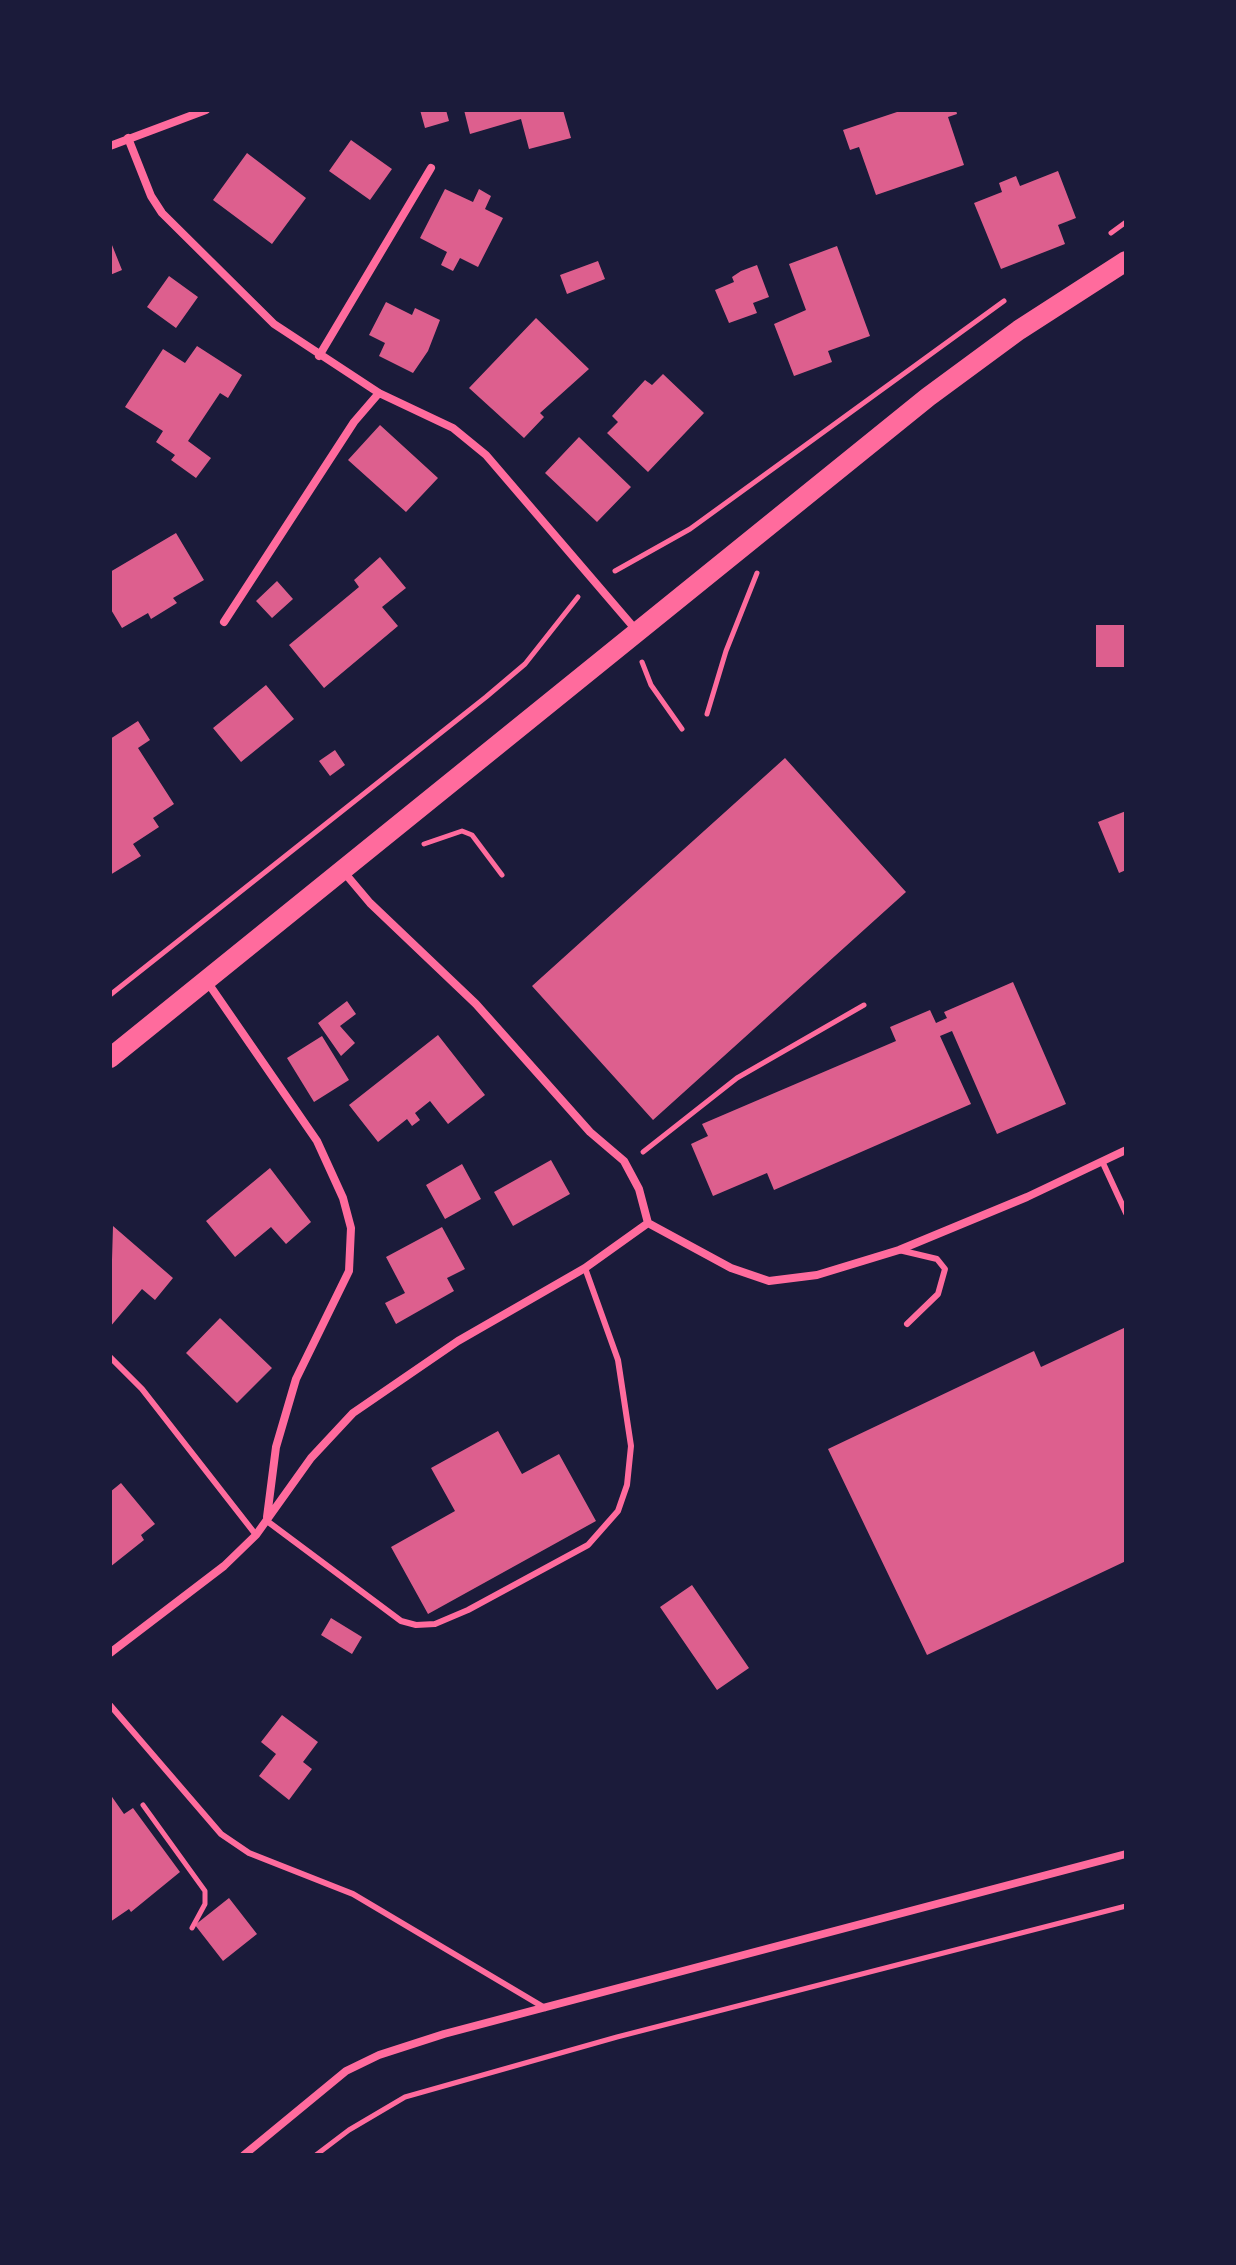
<!DOCTYPE html>
<html>
<head>
<meta charset="utf-8">
<style>
	body { margin:0 }
	#map { position:relative; width:1236px; height:2265px; overflow:hidden; background:#1b1b3a; font-family:"Space Grotesk",sans-serif }
	canvas { display:block }
	.frame { position:absolute; inset:0; border:112px solid #1b1b3a; pointer-events:none }
</style>
</head>
<body>
<div id="map">
<canvas width="1236" height="2265"></canvas>
<div class="frame"></div>
</div>
<script>
const g = document.querySelector('canvas').getContext('2d');
g.lineJoin = 'round';
function paint(path, color) {
  g.fillStyle = color;
  g.fill(path, 'evenodd');
}
function shape(rows) {
  const path = new Path2D();
  for (const r of rows) {
    path.moveTo(r[0], r[1]);
    for (let i = 2; i < r.length; i += 2) path.lineTo(r[i], r[i + 1]);
  }
  return path;
}
function trace(path, color, width, dash) {
  g.strokeStyle = color;
  g.lineWidth = width;
  g.lineCap = dash ? 'butt' : 'round';
  g.setLineDash(dash || []);
  g.stroke(path);
}
paint(shape([
	[420,110,446,110,449,121,425,128],
	[464,110,563,110,571,138,529,149,521,119,470,134],
	[903,110,956,110,957,114,948,117,964,165,876,195,859,147,850,150,843,130],
	[351,140,392,169,370,200,329,171],
	[247,153,306,198,272,244,213,200],
	[1058,171,1076,218,1058,225,1065,244,1001,269,974,203,1002,192,999,183,1016,176,1020,186],
	[445,189,473,202,479,189,491,196,485,209,503,218,478,267,460,258,453,271,441,265,447,252,420,238],
	[110,240,122,270,110,275],
	[837,246,870,336,828,351,832,362,794,376,774,324,806,310,789,264],
	[598,261,605,279,567,294,560,275],
	[757,265,769,297,753,303,757,313,729,323,715,290,734,282,732,277,741,271],
	[169,276,198,297,176,328,147,307],
	[386,302,412,315,415,308,440,320,428,351,413,373,379,356,385,343,369,335],
	[536,318,589,369,540,413,544,417,524,438,469,388],
	[197,346,242,375,228,398,220,393,188,441,211,458,196,478,171,460,175,455,156,442,163,431,125,407,163,349,185,363],
	[663,374,704,413,648,472,607,433,618,422,612,416,645,380,652,385],
	[380,425,438,478,406,512,348,460],
	[579,437,631,487,597,522,545,473],
	[176,533,204,580,173,598,177,603,151,619,148,613,122,628,110,608,110,572],
	[380,557,406,588,382,607,398,626,324,688,289,645,359,587,354,580],
	[277,581,293,599,272,618,256,601],
	[1096,625,1126,625,1126,667,1096,667],
	[266,685,294,719,241,762,213,728],
	[138,721,150,740,138,748,174,804,153,818,159,827,133,844,141,856,110,875,110,739],
	[335,750,345,765,330,776,319,761],
	[785,758,906,892,653,1120,532,986],
	[1126,811,1126,870,1119,873,1098,822],
	[1013,982,1066,1104,997,1134,952,1031,940,1036,971,1104,774,1190,767,1173,713,1196,691,1144,708,1136,702,1124,896,1041,890,1027,930,1010,936,1023,947,1018,944,1012],
	[347,1001,356,1014,340,1026,355,1043,341,1056,318,1023],
	[438,1035,485,1095,448,1124,430,1101,415,1113,420,1120,412,1126,407,1119,378,1142,349,1105],
	[322,1036,349,1080,314,1102,287,1058],
	[551,1160,570,1194,513,1226,494,1192],
	[462,1164,481,1199,445,1219,426,1185],
	[270,1168,311,1222,286,1244,271,1227,235,1257,206,1221],
	[113,1226,173,1278,155,1300,142,1289,110,1327],
	[442,1227,465,1269,447,1278,454,1291,396,1324,385,1303,405,1293,386,1257],
	[220,1318,272,1368,237,1403,186,1353],
	[1126,1327,1126,1561,927,1655,828,1449,1034,1351,1041,1367],
	[498,1431,522,1474,559,1454,596,1521,428,1614,391,1547,455,1511,431,1468],
	[121,1483,155,1524,141,1535,144,1540,110,1567,110,1492],
	[692,1585,749,1668,717,1690,660,1607],
	[331,1618,362,1637,352,1654,321,1635],
	[282,1715,318,1742,303,1762,312,1769,289,1800,259,1776,276,1754,261,1742],
	[110,1794,124,1814,133,1808,180,1872,131,1912,129,1909,110,1922],
	[229,1898,257,1934,223,1961,195,1925]
]), '#dd5f8e');
trace(shape([
	[1111,233,1126,222],
	[615,571,690,529,1004,301],
	[642,662,651,685,682,729],
	[707,714,726,651,757,573],
	[424,844,462,831,472,835,502,875],
	[110,995,486,697,525,664,578,597],
	[643,1152,737,1078,864,1005],
	[143,1805,205,1891,205,1904,192,1928],
	[316,2155,349,2130,405,2097,617,2037,1126,1906]
]), '#ff6b9d', 5);
trace(shape([
	[1102,1161,1126,1213],
	[899,1250,937,1259,945,1269,938,1294,907,1324],
	[110,1357,142,1389,256,1535],
	[267,1521,401,1621,416,1625,435,1624,468,1610,588,1545,618,1511,627,1485,631,1446,618,1360,585,1268],
	[110,1705,221,1834,249,1853,353,1894,545,2008]
]), '#ff6b9d', 6);
trace(shape([
	[128,138,151,196,162,213,274,324,379,393,453,428,486,455,636,630],
	[110,146,206,110],
	[319,356,431,168],
	[224,622,354,422,379,393],
	[343,871,370,903,476,1004,590,1132,624,1161,639,1189,648,1223],
	[206,980,317,1141,343,1198,351,1228,349,1271,296,1379,276,1447,267,1517],
	[110,1653,224,1566,256,1535,311,1458,353,1413,458,1341,585,1268,648,1223,731,1268,769,1281,817,1275,899,1250,1027,1197,1126,1150],
	[244,2155,346,2071,379,2055,444,2034,1126,1854]
]), '#ff6b9d', 8);
trace(shape([
	[110,1058,928,397,1019,330,1126,261]
]), '#ff6b9d', 20);
</script>
</body>
</html>
